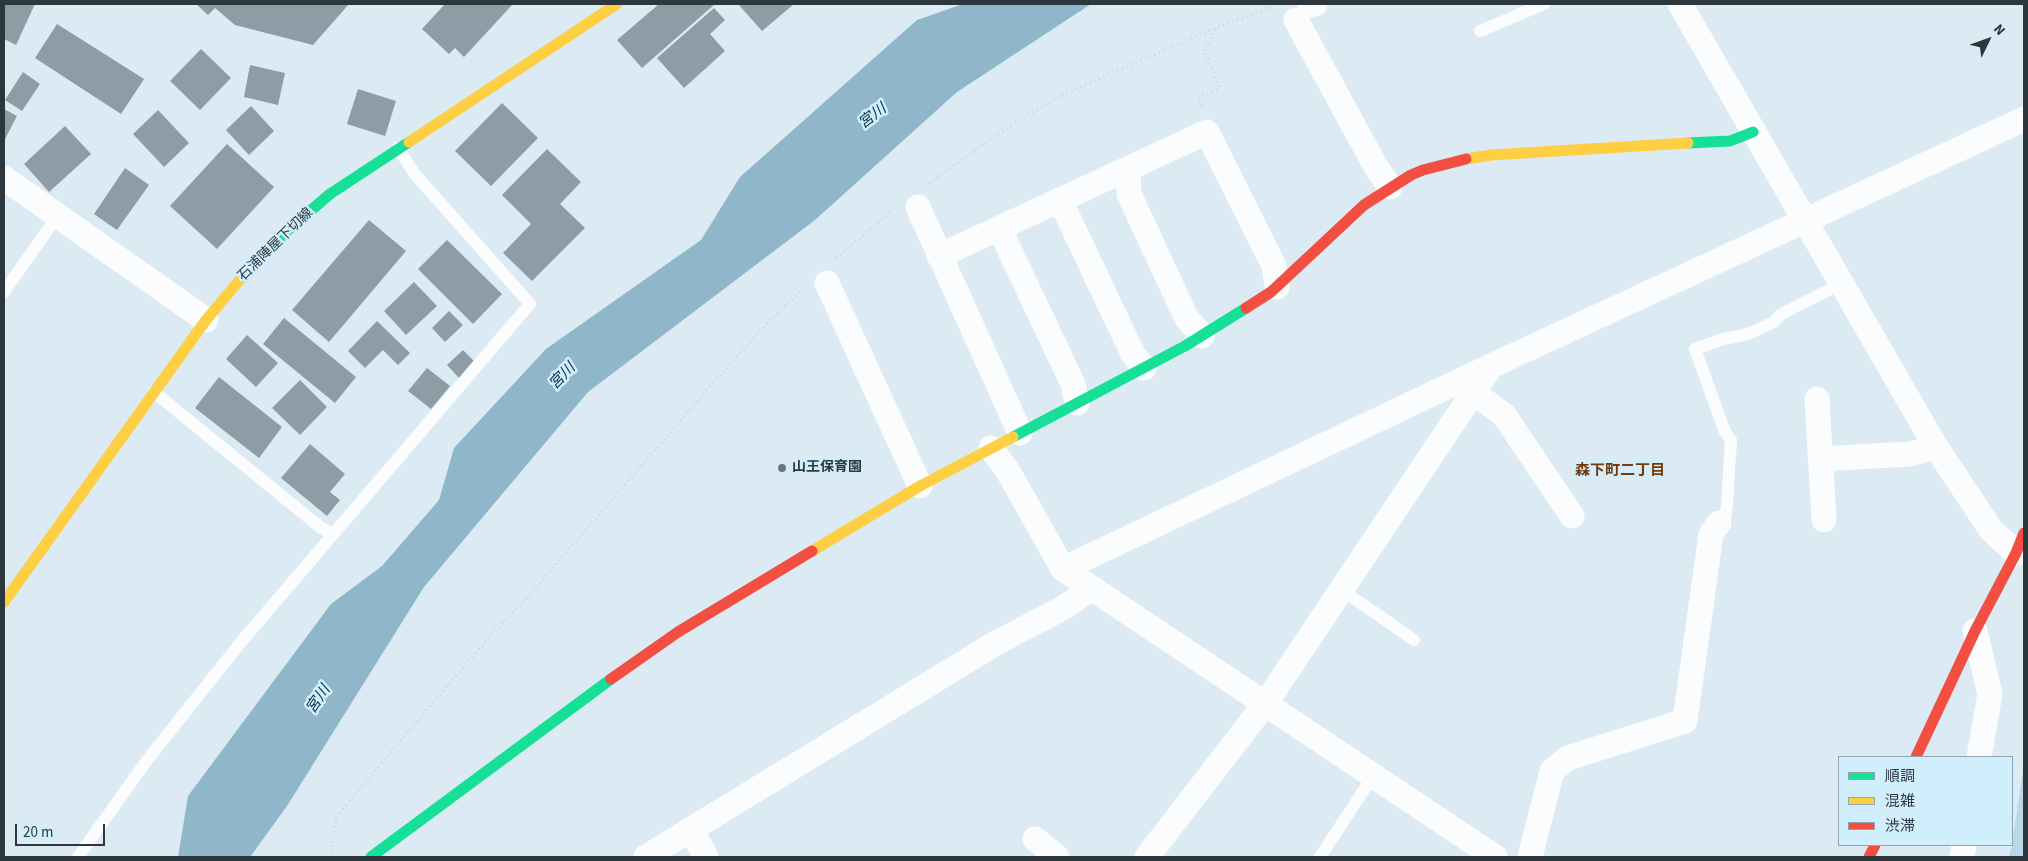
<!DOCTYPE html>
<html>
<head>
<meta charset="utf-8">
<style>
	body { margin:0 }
	#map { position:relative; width:2028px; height:861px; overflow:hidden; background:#dbeaf3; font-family:"Source Sans 3","Noto Sans JP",sans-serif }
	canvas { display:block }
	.frame { position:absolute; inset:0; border:5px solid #2d383e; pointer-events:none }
	.legend { position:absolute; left:1838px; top:756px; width:175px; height:90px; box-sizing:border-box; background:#d1eefd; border:1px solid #8fa5b1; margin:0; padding:6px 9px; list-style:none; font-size:15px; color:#2d383e }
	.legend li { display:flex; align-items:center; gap:10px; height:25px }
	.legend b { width:25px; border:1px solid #8fa5b1 }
	.north { position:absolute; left:1963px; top:15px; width:50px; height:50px; -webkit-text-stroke:4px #d1eefd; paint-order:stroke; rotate:48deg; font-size:14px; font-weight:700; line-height:20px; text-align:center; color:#2d383e }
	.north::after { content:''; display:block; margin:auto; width:18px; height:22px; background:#2d383e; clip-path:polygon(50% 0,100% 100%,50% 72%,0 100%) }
	.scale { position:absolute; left:15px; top:824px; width:90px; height:22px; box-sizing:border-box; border:2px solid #2d383e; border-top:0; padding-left:6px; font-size:15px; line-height:18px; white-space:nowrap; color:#2d383e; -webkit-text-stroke:4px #d1eefd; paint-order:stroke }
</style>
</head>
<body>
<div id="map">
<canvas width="2028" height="861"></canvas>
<div class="frame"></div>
<ul class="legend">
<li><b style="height:6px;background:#16e098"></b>順調</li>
<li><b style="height:6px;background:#ffcf43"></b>混雑</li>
<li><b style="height:6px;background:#f24e42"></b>渋滞</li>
</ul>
<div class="north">N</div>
<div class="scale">20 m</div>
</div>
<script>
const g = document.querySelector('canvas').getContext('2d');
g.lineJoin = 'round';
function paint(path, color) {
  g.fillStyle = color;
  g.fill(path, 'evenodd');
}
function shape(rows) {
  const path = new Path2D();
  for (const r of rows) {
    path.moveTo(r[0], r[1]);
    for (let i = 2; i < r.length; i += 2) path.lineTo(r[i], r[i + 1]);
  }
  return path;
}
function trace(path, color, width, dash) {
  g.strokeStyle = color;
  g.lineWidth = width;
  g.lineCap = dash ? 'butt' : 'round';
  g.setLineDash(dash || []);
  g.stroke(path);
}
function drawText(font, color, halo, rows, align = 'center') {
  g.font = font + ' "Source Sans 3","Noto Sans JP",sans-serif';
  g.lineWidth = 5;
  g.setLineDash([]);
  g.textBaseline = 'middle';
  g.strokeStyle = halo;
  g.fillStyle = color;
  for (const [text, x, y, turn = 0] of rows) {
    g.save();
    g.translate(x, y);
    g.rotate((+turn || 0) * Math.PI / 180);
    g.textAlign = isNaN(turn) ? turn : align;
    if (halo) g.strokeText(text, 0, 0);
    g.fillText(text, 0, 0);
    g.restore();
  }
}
paint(shape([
	[2024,764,2024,857,2009,857,2012,845]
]), '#b9d7e7');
paint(shape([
	[963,4,1091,4,957,92,815,220,588,392,424,587,287,806,250,857,178,857,188,796,331,604,382,566,439,500,454,448,546,349,701,240,740,177,917,20]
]), '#90b6ca');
paint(shape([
	[4,4,35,4,16,45,4,39],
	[196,4,349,4,313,45,235,25,215,8,208,15],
	[445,4,463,5,513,4,464,57,455,48,449,54,422,29],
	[659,4,715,4,642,68,617,40],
	[738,4,794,4,762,31],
	[714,8,725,20,710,34,725,51,684,88,657,58],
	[57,24,144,79,121,114,35,58],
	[201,49,231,78,200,110,170,81],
	[250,65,285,73,278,105,244,97],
	[23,72,40,84,22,111,5,100],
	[358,89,396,101,385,136,347,124],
	[502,103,538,138,491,186,455,151],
	[251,106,274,131,249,155,226,130],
	[4,109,17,116,4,141],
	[158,110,189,143,164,167,133,134],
	[65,126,91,154,49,192,24,164],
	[227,144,274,187,217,249,170,206],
	[547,149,581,182,560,204,585,228,532,281,503,253,531,224,502,195],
	[125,168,149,185,117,230,94,214],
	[369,220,406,251,329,342,292,310],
	[447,240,502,294,473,324,418,269],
	[414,282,437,306,406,335,384,311],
	[449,311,463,325,445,342,432,328],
	[284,318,356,377,335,403,263,344],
	[377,321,410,353,398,365,383,350,365,368,348,351],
	[247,335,278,363,256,387,226,359],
	[463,350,476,363,460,379,447,365],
	[427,368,450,386,431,409,408,391],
	[219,377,282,427,259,458,195,408],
	[300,380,327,407,300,435,272,408],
	[310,444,345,474,330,492,340,500,327,516,281,478]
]), '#8d9ca5');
trace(shape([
	[1202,106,1197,99,1220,87,1203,48,1207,47,1215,29],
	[929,183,1008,127,1064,94,1210,30,1271,8],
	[836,258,891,212],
	[331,857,334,828,337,817,344,807,491,635,519,607,714,382,768,322,800,292]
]), '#d0d4d7', 3, [1, 4]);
trace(shape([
	[1480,31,1544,4],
	[4,292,58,215],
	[154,392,320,527,332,534],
	[1719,523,1725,518,1727,505,1731,440,1725,432,1695,349,1723,339,1748,334,1774,322,1780,315,1842,283],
	[1342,590,1414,640],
	[78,857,148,759,241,642,530,304,414,173,398,148],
	[1320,857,1373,776]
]), '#fafcfd', 12);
trace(shape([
	[1680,4,1936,447,1991,530,2016,553],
	[1310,5,1315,4],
	[1296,20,1376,167,1390,187],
	[1128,169,1129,194,1186,317,1202,336],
	[4,178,206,320],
	[1060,200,1133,354,1144,368],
	[918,207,1020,433],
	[999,228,1073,384,1077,403],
	[939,256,1207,132,1274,266,1277,287],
	[827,283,920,486],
	[1474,393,1504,415,1572,516],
	[1817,399,1824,520],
	[991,448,1009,473,1063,569,1495,857],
	[1821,459,1910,454,1936,447],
	[1063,569,1491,366,2024,119],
	[1975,631,1990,694,1979,757],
	[691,829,706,857],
	[1035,839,1057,857],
	[646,857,996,643,1063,608,1092,588],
	[1147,857,1265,704,1491,366],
	[1530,857,1552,771,1568,758,1685,721,1711,534,1719,523],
	[1962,857,1964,845]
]), '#fafcfd', 25);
trace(shape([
	[1688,143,1730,141,1753,132],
	[248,270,289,229,330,194,409,142],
	[1013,437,1185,346,1246,308],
	[371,857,611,679]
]), '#16e098', 11);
trace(shape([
	[409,142,617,4],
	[1466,159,1491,155,1688,143],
	[812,551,920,486,1013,437],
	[4,602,206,320,248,270]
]), '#ffcf43', 11);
trace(shape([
	[1246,308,1271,292,1364,205,1411,175,1423,170,1466,159],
	[611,679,678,632,812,551],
	[1916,757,1975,631,2016,553,2024,533],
	[1869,857,1875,845]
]), '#f24e42', 11);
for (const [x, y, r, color] of [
	[782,468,5,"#6a767d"]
]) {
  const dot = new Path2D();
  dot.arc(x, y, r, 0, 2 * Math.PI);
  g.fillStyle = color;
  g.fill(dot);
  trace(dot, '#d1eefd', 2);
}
drawText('14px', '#2d383e', '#d1eefd', [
	["石浦陣屋下切線",276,245,-44]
]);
drawText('bold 14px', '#2d383e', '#d1eefd', [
	["山王保育園",792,468]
], 'left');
drawText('italic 15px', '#022f41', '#d1eefd', [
	["宮川",873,117,-37],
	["宮川",563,377,-46],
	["宮川",319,700,-56]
]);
drawText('bold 15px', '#763a0d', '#d1eefd', [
	["森下町二丁目",1620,472]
]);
</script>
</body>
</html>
